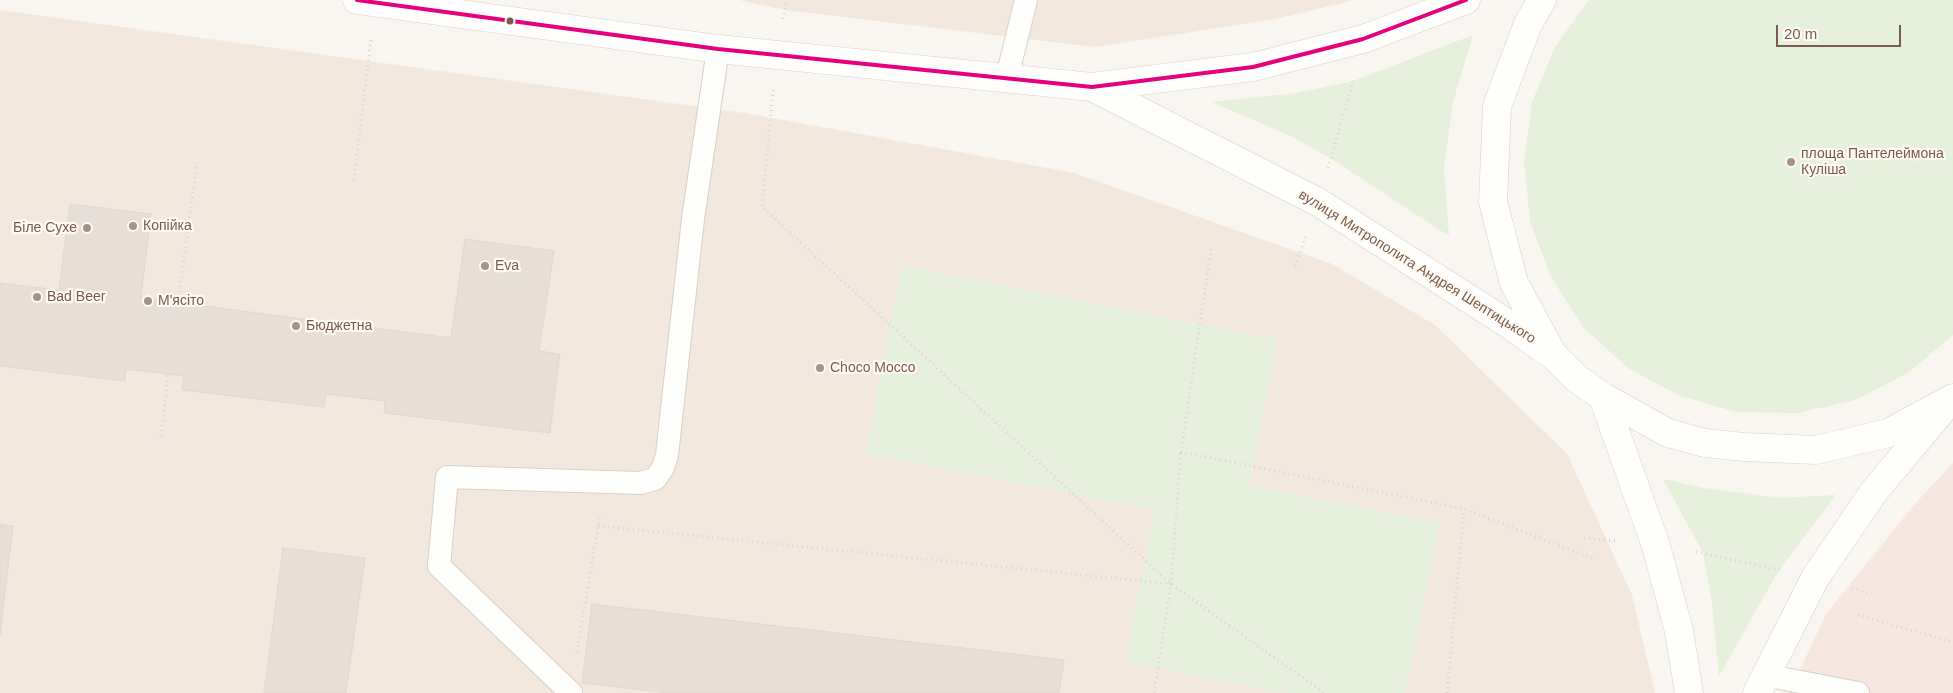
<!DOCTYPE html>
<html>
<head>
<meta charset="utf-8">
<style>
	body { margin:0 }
	#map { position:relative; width:1953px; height:693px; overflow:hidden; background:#f9f5f0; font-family:Arial,sans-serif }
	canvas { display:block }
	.scale { position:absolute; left:1776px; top:25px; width:125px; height:22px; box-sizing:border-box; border:2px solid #7a5c4d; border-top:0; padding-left:6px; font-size:15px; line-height:18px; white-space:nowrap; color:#7a5c4d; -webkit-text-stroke:4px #fffaf3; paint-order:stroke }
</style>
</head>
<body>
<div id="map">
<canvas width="1953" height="693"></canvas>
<div class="scale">20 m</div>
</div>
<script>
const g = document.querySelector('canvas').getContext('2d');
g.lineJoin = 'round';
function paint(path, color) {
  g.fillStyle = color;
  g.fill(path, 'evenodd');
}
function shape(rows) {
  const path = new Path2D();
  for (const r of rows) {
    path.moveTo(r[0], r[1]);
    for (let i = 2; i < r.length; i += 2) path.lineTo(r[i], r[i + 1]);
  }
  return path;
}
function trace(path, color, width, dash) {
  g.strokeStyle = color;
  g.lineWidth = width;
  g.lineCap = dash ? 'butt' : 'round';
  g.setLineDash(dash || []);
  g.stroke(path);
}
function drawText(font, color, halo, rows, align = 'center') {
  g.font = font + ' Arial,sans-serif';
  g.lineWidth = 4.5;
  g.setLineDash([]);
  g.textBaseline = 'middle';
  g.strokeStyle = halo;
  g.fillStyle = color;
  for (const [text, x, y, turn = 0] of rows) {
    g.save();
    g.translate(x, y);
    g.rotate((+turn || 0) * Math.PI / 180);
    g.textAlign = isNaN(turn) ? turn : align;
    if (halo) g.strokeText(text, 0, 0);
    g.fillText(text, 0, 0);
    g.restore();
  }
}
paint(shape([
	[739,0,1355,0,1275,19,1095,47,785,10],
	[0,10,744,113,1074,173,1332,264,1435,325,1567,454,1632,595,1655,693,0,693]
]), '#f2e8de');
paint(shape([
	[1953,463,1953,693,1789,693,1826,614,1913,506]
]), '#f6e8e1');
paint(shape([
	[1589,0,1953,0,1953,335,1908,373,1855,400,1797,413,1737,412,1680,396,1628,368,1583,327,1551,277,1530,221,1524,162,1532,102,1555,47],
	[1473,35,1453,102,1444,168,1449,236,1330,158,1295,138,1212,102,1295,93,1353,81],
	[902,266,1278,339,1249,486,1439,523,1406,693,1285,693,1125,662,1155,510,866,453],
	[1663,479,1704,488,1781,498,1836,495,1779,570,1719,676,1712,603,1703,553]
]), '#e7f0db');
const building = shape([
	[70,204,151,214,141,298,451,338,465,239,554,251,539,351,560,354,550,433,384,413,385,401,326,394,324,407,182,390,184,376,126,369,125,381,0,366,0,283,59,290,70,204],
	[0,524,13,526,0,635,0,524],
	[283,548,365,558,346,693,264,693,283,548],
	[592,604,1064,660,1059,693,668,693,582,683,592,604]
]);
paint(building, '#e6ded7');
trace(building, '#e2d8d2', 1);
const service = shape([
	[1007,77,1026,0],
	[1764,675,1858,693],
	[571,693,439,566,447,477,640,483,655,479,663,468,667,455,693,219,718,49]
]);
const secondary = shape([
	[357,0,718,49,1092,87,1253,67,1363,39,1466,0],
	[1542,0,1528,24,1497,106,1493,202,1514,283,1553,355,1576,378,1603,397,1668,433,1705,443,1744,447,1816,450,1888,433,1953,398],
	[1092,87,1318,202,1513,327,1548,352],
	[1603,397,1656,546,1679,631,1689,693],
	[1757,693,1815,578,1873,493,1943,409]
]);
trace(service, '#d7d1cb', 24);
trace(secondary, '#d9d2cb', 29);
trace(shape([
	[783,19,787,0],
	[773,90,762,207,1171,584,1324,693],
	[1328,168,1354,78],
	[354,180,371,38],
	[1211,249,1181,452,1464,509,1594,559],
	[1295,266,1306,236],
	[178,302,197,163],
	[161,436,168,374],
	[598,526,1171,584,1154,693],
	[1584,538,1615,541],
	[1696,552,1780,570],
	[1171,584,1181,452],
	[1852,588,1871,594],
	[1858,615,1953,642],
	[577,652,600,515],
	[1447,693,1464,509]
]), '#dcd5d0', 3, [1, 4]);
trace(service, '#fefefd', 22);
trace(secondary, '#fefefd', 28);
trace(shape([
	[357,0,718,49,1092,87,1253,67,1363,39,1466,0]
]), '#e5007d', 4);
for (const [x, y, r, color] of [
	[510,21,4.5,"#7a5c4d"],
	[1791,162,5,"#a69286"],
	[133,226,5,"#a69286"],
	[87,228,5,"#a69286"],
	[485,266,5,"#a69286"],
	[37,297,5,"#a69286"],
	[148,301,5,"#a69286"],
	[296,326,5,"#a69286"],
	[820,368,5,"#a69286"]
]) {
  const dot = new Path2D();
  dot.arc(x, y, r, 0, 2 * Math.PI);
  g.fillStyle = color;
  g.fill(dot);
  trace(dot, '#fffaf3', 2);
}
drawText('14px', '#7a5c4d', '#fffaf3', [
	["площа Пантелеймона",1801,154],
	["Куліша",1801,170],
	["Копійка",143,226],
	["Біле Сухе",77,228,"right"],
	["Eva",495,266],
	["Bad Beer",47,297],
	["М'ясіто",158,301],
	["Бюджетна",306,326],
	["Choco Mocco",830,368]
], 'left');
drawText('14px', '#7a5c4d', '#fffaf3', [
	["вулиця Митрополита Андрея Шептицького",1417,267,32]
]);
</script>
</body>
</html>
